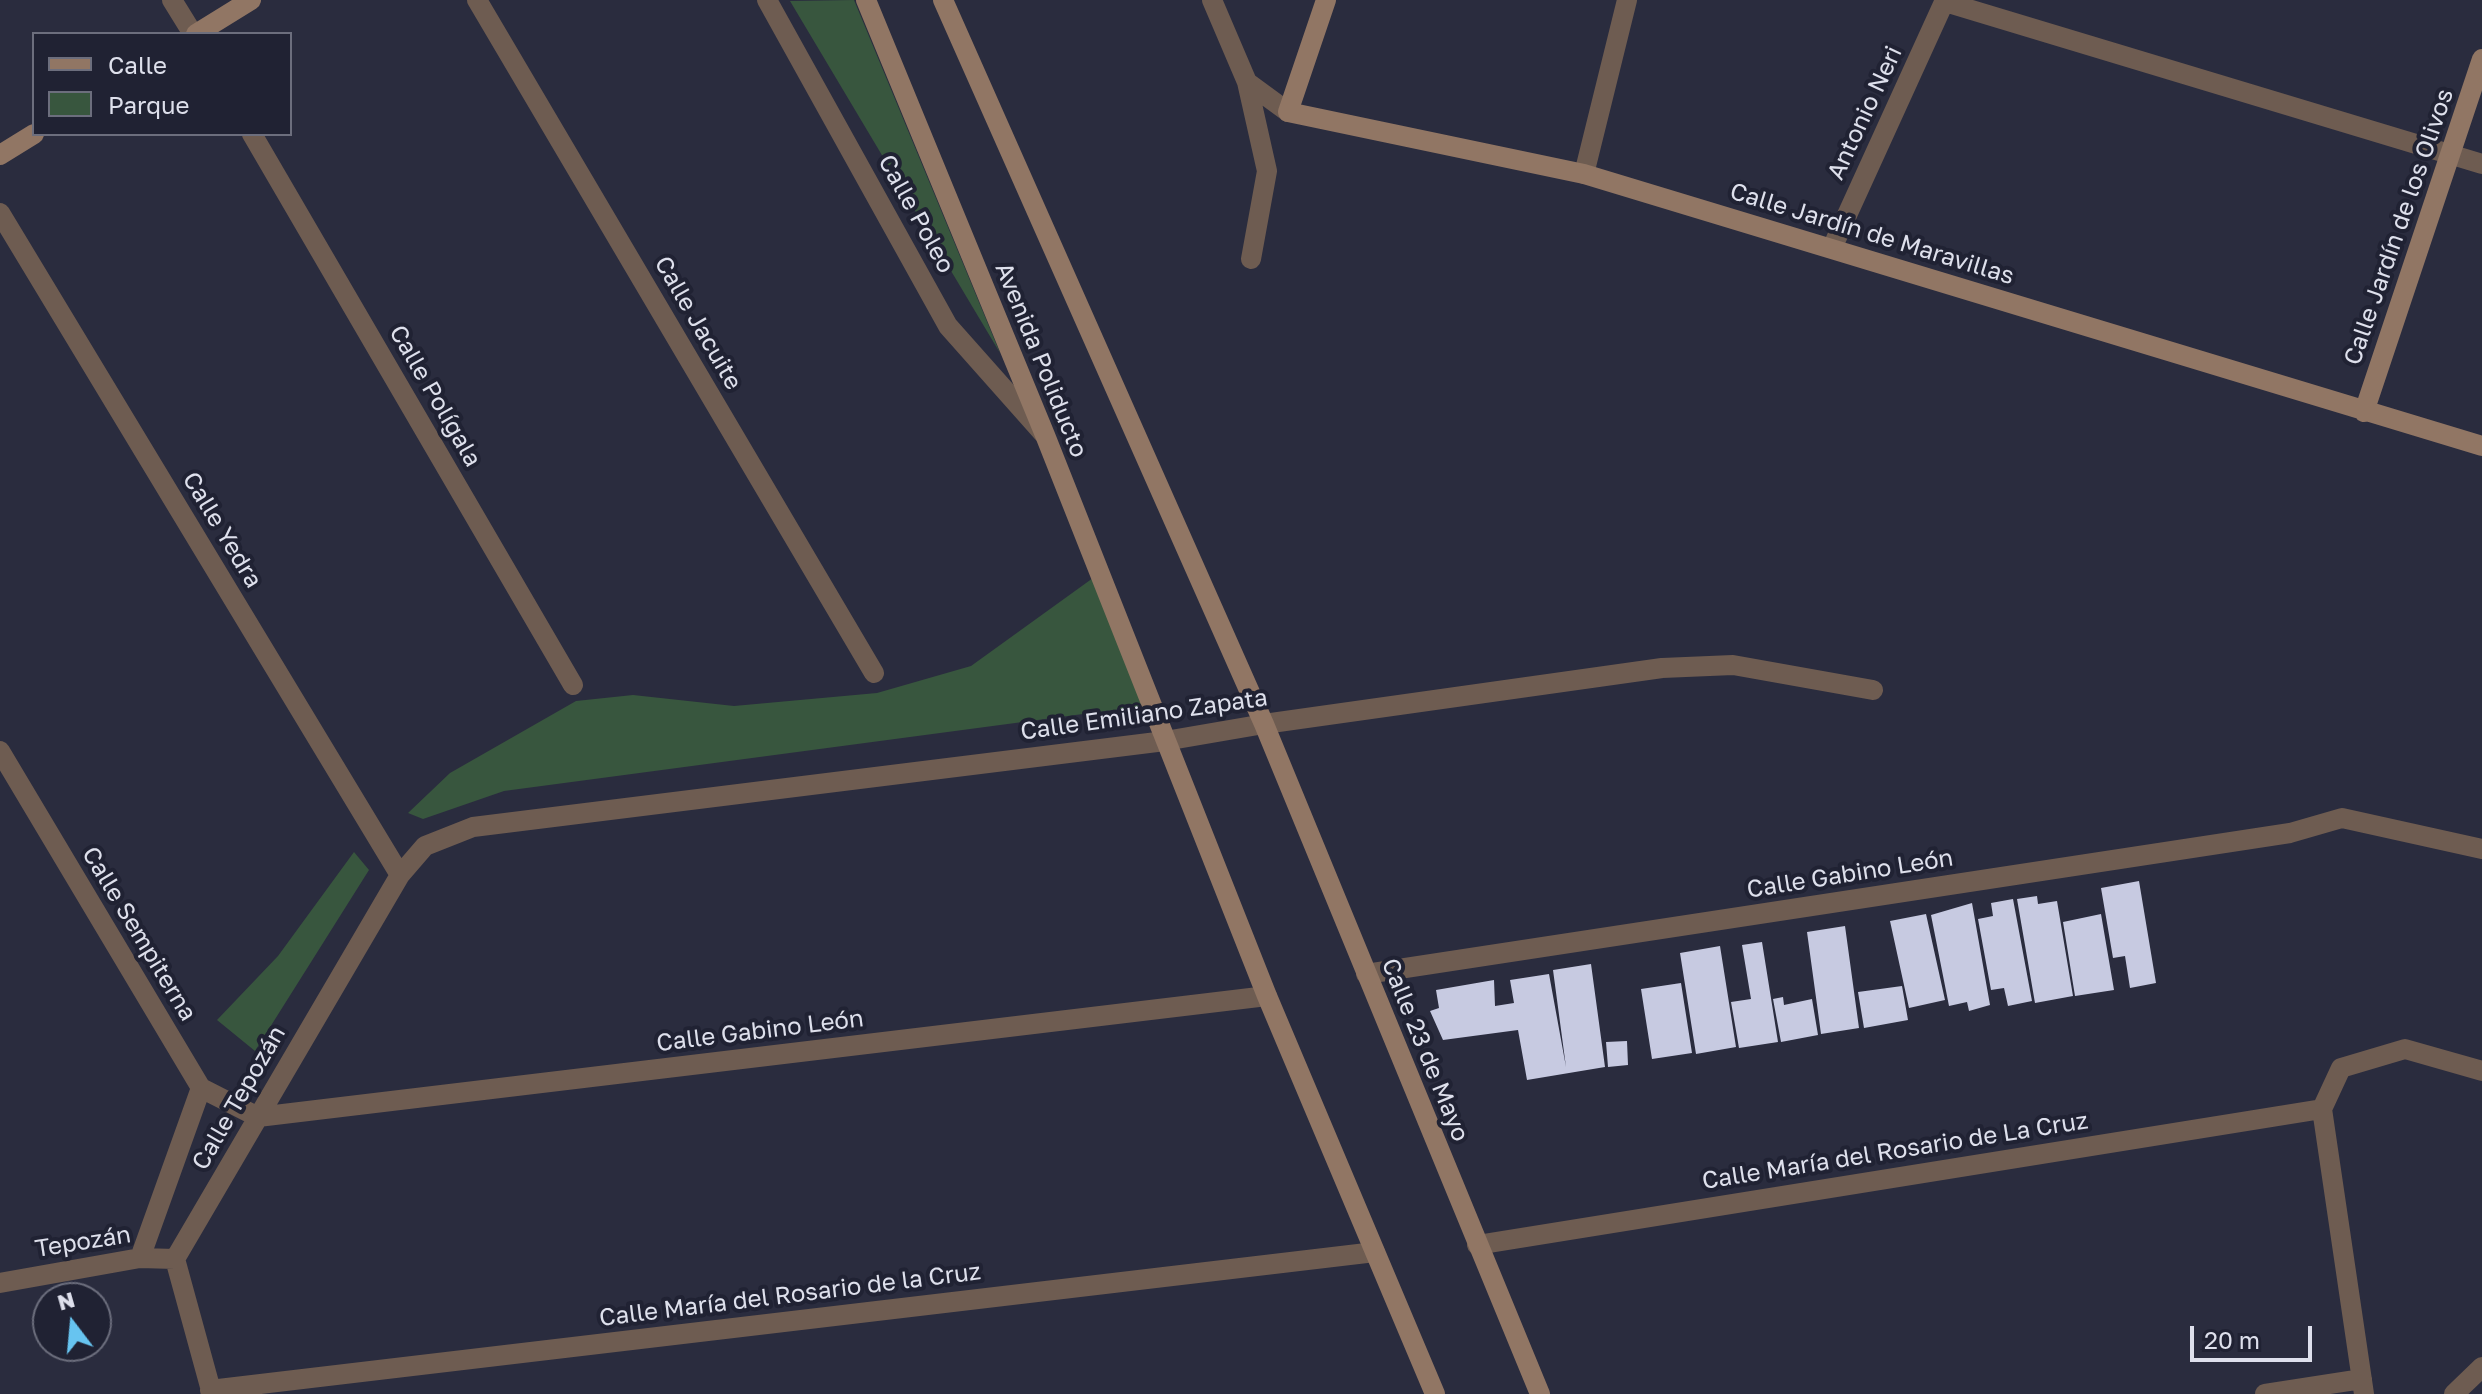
<!DOCTYPE html>
<html>
<head>
<meta charset="utf-8">
<style>
	body { margin:0 }
	#map { position:relative; width:2482px; height:1394px; overflow:hidden; background:#2a2c3e; font-family:"Golos Text",sans-serif }
	canvas { display:block }
	.legend { position:absolute; left:32px; top:32px; width:260px; height:104px; box-sizing:border-box; background:#202233; border:2px solid #6c6e7d; margin:0; padding:10px 14px; list-style:none; font-size:24px; color:#dee0ec }
	.legend li { display:flex; align-items:center; gap:16px; height:40px }
	.legend b { width:40px; border:2px solid #6c6e7d }
	.north { position:absolute; left:32px; top:1282px; width:80px; height:80px; box-sizing:border-box; background:#202233; border:2px solid #6c6e7d; border-radius:50%; rotate:344deg; font-size:22px; font-weight:700; line-height:32px; text-align:center; color:#dee0ec }
	.north::after { content:''; display:block; margin:auto; width:28px; height:36px; background:#67c4f0; clip-path:polygon(50% 0,100% 100%,50% 72%,0 100%) }
	.scale { position:absolute; left:2190px; top:1326px; width:122px; height:36px; box-sizing:border-box; border:4px solid #dee0ec; border-top:0; padding-left:10px; font-size:24px; line-height:28px; white-space:nowrap; color:#dee0ec; -webkit-text-stroke:6px #202233; paint-order:stroke }
</style>
</head>
<body>
<div id="map">
<canvas width="2482" height="1394"></canvas>
<ul class="legend">
<li><b style="height:10px;background:#917664"></b>Calle</li>
<li><b style="height:22px;background:#38563e"></b>Parque</li>
</ul>
<div class="north">N</div>
<div class="scale">20 m</div>
</div>
<script>
const g = document.querySelector('canvas').getContext('2d');
g.lineJoin = 'round';
function paint(path, color) {
  g.fillStyle = color;
  g.fill(path, 'evenodd');
}
function shape(rows) {
  const path = new Path2D();
  for (const r of rows) {
    path.moveTo(r[0], r[1]);
    for (let i = 2; i < r.length; i += 2) path.lineTo(r[i], r[i + 1]);
  }
  return path;
}
function trace(path, color, width, dash) {
  g.strokeStyle = color;
  g.lineWidth = width;
  g.lineCap = dash ? 'butt' : 'round';
  g.setLineDash(dash || []);
  g.stroke(path);
}
function drawText(font, color, halo, rows, align = 'center') {
  g.font = font + ' "Golos Text",sans-serif';
  g.lineWidth = 8;
  g.setLineDash([]);
  g.textBaseline = 'middle';
  g.strokeStyle = halo;
  g.fillStyle = color;
  for (const [text, x, y, turn = 0] of rows) {
    g.save();
    g.translate(x, y);
    g.rotate((+turn || 0) * Math.PI / 180);
    g.textAlign = isNaN(turn) ? turn : align;
    if (halo) g.strokeText(text, 0, 0);
    g.fillText(text, 0, 0);
    g.restore();
  }
}
paint(shape([
	[854,0,1000,353,790,1],
	[1093,578,1143,706,504,791,423,819,408,813,450,773,576,701,633,695,734,706,877,693,971,666],
	[354,852,369,870,255,1051,217,1020,278,956]
]), '#38563e');
paint(shape([
	[2139,881,2156,983,2130,988,2125,956,2113,958,2101,888],
	[2037,896,2038,904,2057,901,2073,996,2035,1003,2017,899],
	[2013,899,2032,1001,2008,1006,2004,988,1991,990,1978,919,1993,916,1991,903],
	[1972,903,1990,1005,1969,1011,1967,1002,1949,1006,1931,915],
	[1926,914,1945,1000,1909,1008,1890,921],
	[2101,914,2114,990,2075,996,2063,922],
	[1845,926,1859,1028,1821,1034,1807,932],
	[1762,942,1778,1042,1739,1048,1731,1002,1751,999,1742,945],
	[1720,946,1736,1047,1696,1054,1680,953],
	[1591,964,1605,1067,1527,1080,1518,1030,1443,1040,1430,1011,1439,1008,1436,990,1494,980,1495,1006,1514,1003,1510,980,1549,974,1566,1067,1553,970],
	[1681,983,1692,1053,1652,1059,1641,989],
	[1902,986,1908,1020,1864,1028,1858,992],
	[1783,997,1784,1005,1812,999,1818,1035,1781,1042,1773,999],
	[1627,1041,1628,1065,1608,1067,1606,1042]
]), '#c7cae1');
trace(shape([
	[172,0,193,34],
	[477,0,874,673],
	[767,0,948,326,1043,433],
	[1212,0,1247,82,1267,171,1251,259],
	[1945,2,2482,164],
	[1247,82,1288,112],
	[252,134,573,685],
	[1584,174,1627,0],
	[0,213,400,875],
	[1832,248,1945,0],
	[0,751,201,1088,258,1117,1267,996],
	[1366,974,2290,833,2342,818,2482,849],
	[1477,1245,2322,1109],
	[140,1258,201,1088],
	[0,1283,140,1258,175,1259],
	[210,1390,1375,1252],
	[212,1394,175,1259,400,875,425,846,473,827,1165,741,1264,724,1662,668,1733,665,1873,690],
	[2265,1394,2362,1379],
	[2364,1394,2322,1109,2341,1068,2405,1049,2482,1071],
	[2454,1394,2482,1367]
]), '#6e5c51', 20);
trace(shape([
	[866,0,1045,435,1267,996,1435,1394],
	[943,0,1264,724,1540,1394],
	[1326,0,1288,112,1584,174,2482,446],
	[196,34,251,0],
	[0,155,34,134],
	[2364,412,2482,59]
]), '#917664', 20);
drawText('24px', '#dee0ec', '#202233', [
	["Antonio Neri",1865,113,-65],
	["Calle Poleo",916,214,61],
	["Calle Jardín de los Olivos",2399,227,-71],
	["Calle Jardín de Maravillas",1872,234,17],
	["Calle Jacuite",698,323,60],
	["Avenida Poliducto",1041,360,68],
	["Calle Polígala",435,396,60],
	["Calle Yedra",222,530,59],
	["Calle Emiliano Zapata",1144,715,-8],
	["Calle Gabino León",1850,874,-9],
	["Calle Sempiterna",139,934,59],
	["Calle Gabino León",760,1031,-7],
	["Calle 23 de Mayo",1425,1050,68],
	["Calle Tepozán",239,1098,-60],
	["Calle María del Rosario de La Cruz",1895,1151,-9],
	["Tepozán",83,1242,-9],
	["Calle María del Rosario de la Cruz",790,1295,-7]
]);
</script>
</body>
</html>
